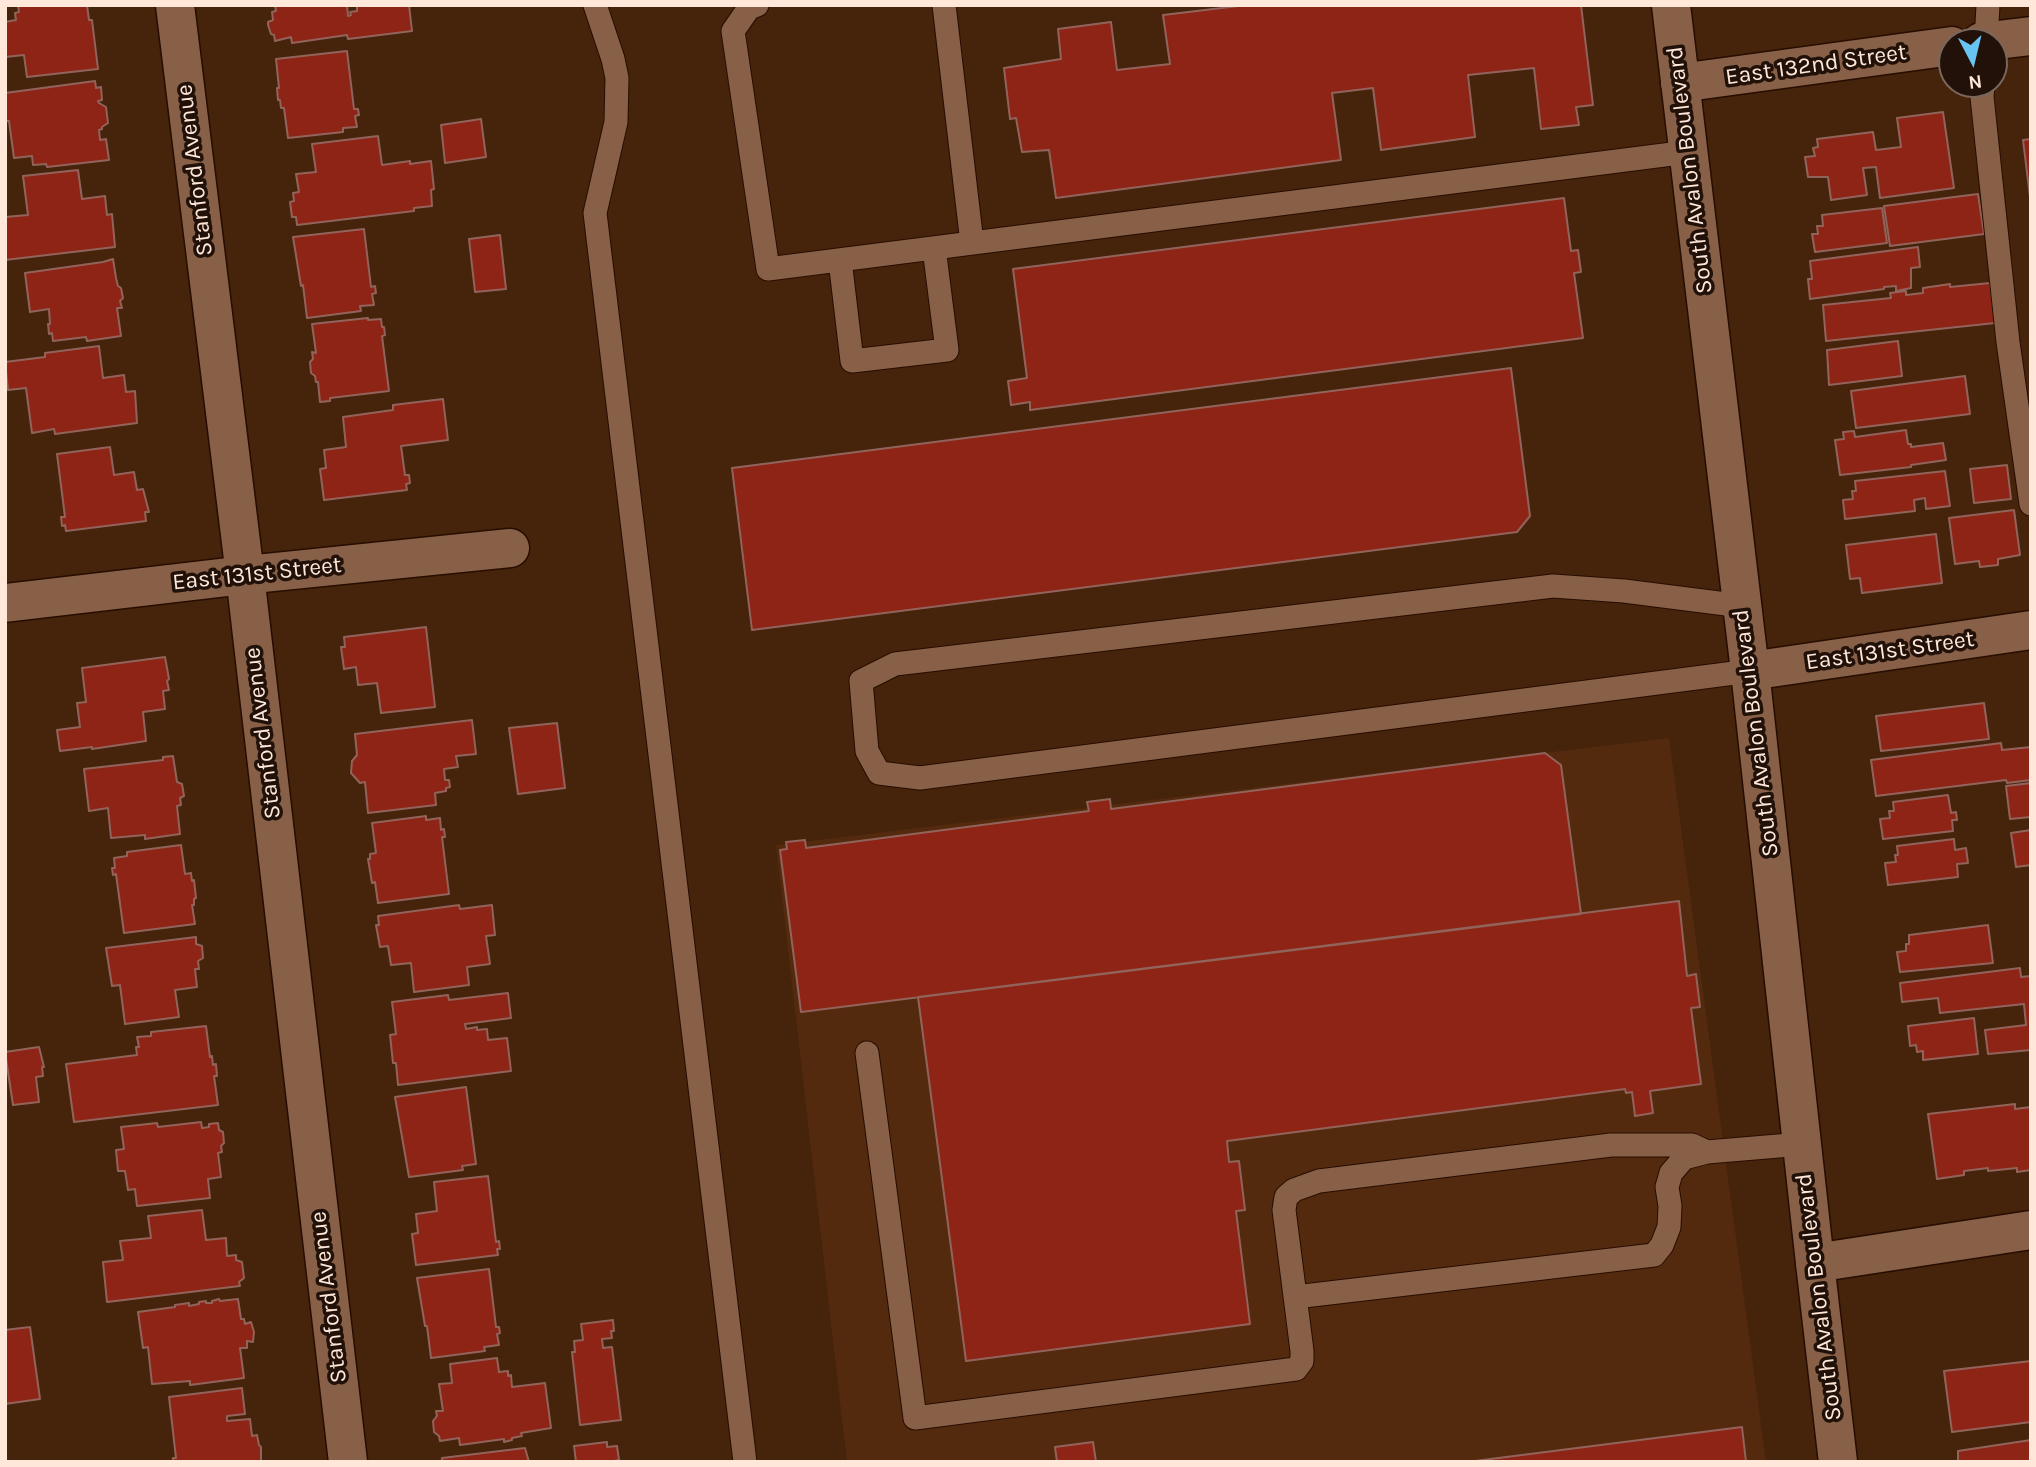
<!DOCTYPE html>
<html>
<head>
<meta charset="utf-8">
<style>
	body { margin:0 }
	#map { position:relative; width:2036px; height:1467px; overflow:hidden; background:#46230b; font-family:Karla,sans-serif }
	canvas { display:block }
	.frame { position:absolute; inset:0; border:7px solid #ffe7da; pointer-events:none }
	.north { position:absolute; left:1938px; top:28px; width:70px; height:70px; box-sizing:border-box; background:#211108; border:2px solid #7a675c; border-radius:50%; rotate:173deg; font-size:19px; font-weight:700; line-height:28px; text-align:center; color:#ffe7da }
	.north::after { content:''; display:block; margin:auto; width:24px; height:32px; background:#68c4f0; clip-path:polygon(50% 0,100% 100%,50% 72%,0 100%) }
</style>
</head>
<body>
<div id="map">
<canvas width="2036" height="1467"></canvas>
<div class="frame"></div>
<div class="north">N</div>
</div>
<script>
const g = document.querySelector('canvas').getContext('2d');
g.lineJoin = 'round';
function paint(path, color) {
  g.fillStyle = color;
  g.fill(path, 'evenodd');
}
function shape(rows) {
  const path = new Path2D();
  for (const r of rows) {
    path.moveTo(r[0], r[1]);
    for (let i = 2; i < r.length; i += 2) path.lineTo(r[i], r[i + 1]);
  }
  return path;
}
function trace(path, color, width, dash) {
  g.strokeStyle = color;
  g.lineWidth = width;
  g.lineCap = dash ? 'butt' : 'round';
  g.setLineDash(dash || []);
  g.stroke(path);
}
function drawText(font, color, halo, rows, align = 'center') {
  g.font = font + ' Karla,sans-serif';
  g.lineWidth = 7;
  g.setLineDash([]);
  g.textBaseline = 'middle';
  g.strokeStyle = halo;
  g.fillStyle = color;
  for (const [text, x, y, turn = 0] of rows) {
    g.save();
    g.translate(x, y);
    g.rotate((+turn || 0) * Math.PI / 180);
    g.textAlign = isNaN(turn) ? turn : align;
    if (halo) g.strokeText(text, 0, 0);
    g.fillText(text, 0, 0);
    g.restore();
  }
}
paint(shape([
	[1669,738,1766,1462,847,1462,776,845]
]), '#542a0e');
const building = shape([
	[18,5,87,5,89,20,92,20,98,69,27,77,24,55,5,57,5,22,16,20,15,13,19,12,18,5],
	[275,5,347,5,348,16,351,15,350,12,357,11,357,5,409,5,412,31,348,39,347,35,292,43,291,37,275,41,274,35,271,34,268,25,268,22,273,20,272,12,276,11,275,5],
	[1247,5,1581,5,1593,105,1576,107,1579,125,1541,129,1534,68,1468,75,1475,137,1381,150,1373,88,1332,93,1341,160,1056,198,1049,150,1022,152,1016,118,1010,119,1004,68,1061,59,1058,29,1111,22,1117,70,1170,64,1163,15,1247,5],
	[347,51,354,109,358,109,359,115,355,116,357,127,343,128,343,132,288,138,284,108,281,108,280,100,278,100,277,88,279,88,276,59,347,51],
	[95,81,96,88,101,87,102,100,98,101,99,103,106,107,108,123,102,127,102,129,99,130,100,140,106,139,109,160,47,167,46,164,33,165,32,156,14,158,9,121,5,121,5,93,95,81],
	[1943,112,1954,188,1880,198,1876,167,1863,168,1867,195,1831,200,1828,177,1808,177,1805,157,1815,156,1813,148,1818,147,1817,139,1873,132,1876,150,1901,147,1897,118,1943,112],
	[481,119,486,157,445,163,441,125,481,119],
	[378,136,382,165,410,161,410,164,431,161,434,189,431,190,432,206,414,208,414,211,297,225,296,217,292,217,290,202,294,201,293,193,299,192,296,174,316,172,312,144,378,136],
	[2031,139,2031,205,2023,140,2031,139],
	[78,170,82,199,105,196,107,215,112,214,115,247,5,260,5,217,28,215,23,176,78,170],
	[1978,194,1984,234,1890,246,1884,206,1978,194],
	[1564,198,1571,251,1578,250,1581,272,1574,273,1583,338,1030,410,1030,402,1011,405,1008,381,1027,378,1013,269,1564,198],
	[1882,208,1887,243,1815,252,1812,234,1818,234,1817,226,1823,226,1822,215,1882,208],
	[364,229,371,287,375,286,376,293,372,294,374,305,360,306,361,311,307,318,303,285,301,286,293,237,364,229],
	[500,235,506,289,475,292,469,239,500,235],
	[1918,247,1920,267,1911,268,1911,288,1896,291,1896,286,1884,287,1884,289,1810,299,1808,279,1812,279,1810,261,1918,247],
	[113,259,116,278,118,286,121,288,123,298,120,301,122,308,117,308,121,336,87,341,86,337,53,341,52,333,49,334,48,324,50,324,49,309,30,312,25,273,103,262,113,259],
	[1990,283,1995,323,1826,341,1823,305,1891,298,1890,293,1906,291,1906,295,1923,293,1923,288,1950,284,1950,287,1990,283],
	[368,318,368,320,381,319,382,327,384,327,385,335,382,336,389,391,330,398,330,401,320,402,318,382,316,382,315,376,311,373,310,362,313,359,312,352,316,353,312,324,368,318],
	[1898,341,1902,376,1829,385,1827,350,1898,341],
	[99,346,103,378,124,375,126,392,135,391,137,423,55,434,54,429,32,433,26,388,8,390,5,362,45,357,45,353,99,346],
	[1511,368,1530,516,1517,532,752,630,732,468,1511,368],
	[1965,376,1970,414,1856,428,1851,391,1965,376],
	[443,399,448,440,401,446,405,475,409,475,410,483,406,484,407,490,324,500,320,469,326,468,324,450,346,447,343,417,393,410,393,405,443,399],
	[1906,430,1908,444,1911,444,1911,447,1943,443,1946,460,1911,465,1911,467,1840,475,1835,440,1844,439,1843,432,1854,431,1855,437,1906,430],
	[110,447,114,475,134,472,137,490,143,489,149,512,145,512,146,521,66,531,65,525,62,526,61,517,65,517,57,454,110,447],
	[2007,465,2011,499,1974,503,1970,469,2007,465],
	[1945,471,1950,506,1926,509,1925,498,1914,500,1915,511,1845,519,1843,500,1853,499,1852,491,1856,491,1855,481,1945,471],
	[2014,510,2020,555,1998,559,1998,565,1980,567,1979,561,1955,564,1949,518,2014,510],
	[1936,534,1942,583,1862,593,1860,578,1850,579,1846,545,1936,534],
	[426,627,435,707,381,713,377,683,358,685,356,667,344,669,341,647,345,647,344,637,426,627],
	[165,657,169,679,167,681,169,690,163,691,165,709,143,712,146,741,92,749,92,747,60,751,57,730,80,727,77,703,86,702,82,668,165,657],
	[1984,703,1989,739,1881,751,1876,716,1984,703],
	[472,720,476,754,456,756,458,767,444,769,445,780,449,780,450,787,446,788,446,791,435,793,436,805,368,813,365,782,360,783,351,773,352,761,357,755,355,734,472,720],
	[557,723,565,788,518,794,509,728,557,723],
	[2001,743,2002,750,2031,747,2031,780,2007,783,2006,780,1876,796,1871,760,2001,743],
	[1545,753,1561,765,1581,914,801,1012,780,850,787,849,786,842,805,840,806,848,1089,811,1087,802,1110,799,1111,809,1545,753],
	[173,756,177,782,182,784,184,796,180,798,181,805,177,806,180,834,145,839,145,835,111,838,108,808,89,811,84,769,163,760,163,757,173,756],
	[2031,783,2031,817,2010,819,2006,786,2031,783],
	[1948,795,1951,813,1956,812,1957,820,1952,820,1953,831,1883,839,1880,819,1890,818,1889,811,1894,811,1893,802,1948,795],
	[426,816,426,820,440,818,441,830,444,829,445,837,442,837,449,894,378,903,375,882,372,883,368,859,370,859,370,854,376,853,372,823,426,816],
	[2031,830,2031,865,2016,867,2011,833,2031,830],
	[1954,839,1955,850,1966,848,1968,863,1957,864,1958,877,1888,885,1885,863,1896,862,1895,855,1898,855,1897,846,1954,839],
	[181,845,185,874,191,873,192,881,194,880,196,898,194,899,194,905,192,905,195,924,124,933,116,874,113,875,112,868,115,868,114,858,127,856,127,852,181,845],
	[1679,901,1687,976,1696,974,1700,1007,1691,1008,1701,1084,1650,1091,1653,1113,1635,1116,1632,1092,1626,1093,1625,1089,1227,1141,1229,1162,1239,1161,1245,1210,1236,1211,1250,1324,966,1361,918,997,1679,901],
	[459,905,460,909,492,905,495,935,486,936,490,964,467,967,469,985,414,992,411,963,391,965,388,946,380,947,376,925,379,925,378,916,459,905],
	[1988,925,1993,963,1900,972,1897,952,1906,951,1906,944,1909,944,1909,935,1988,925],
	[196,937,196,944,202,946,203,958,198,961,199,969,195,969,197,987,175,990,179,1017,125,1024,120,985,112,986,106,948,196,937],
	[2020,968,2021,977,2031,976,2031,1050,1988,1054,1985,1030,2026,1025,2024,1004,1940,1013,1938,998,1902,1002,1900,983,2020,968],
	[508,993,511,1018,465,1024,466,1029,477,1027,477,1030,487,1029,488,1040,507,1038,511,1071,398,1085,396,1063,393,1063,390,1035,396,1034,392,1002,448,995,449,1000,508,993],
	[1974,1018,1978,1054,1923,1060,1923,1051,1917,1052,1916,1045,1910,1046,1908,1026,1974,1018],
	[206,1026,210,1057,212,1056,213,1065,216,1064,217,1076,214,1076,218,1105,74,1122,66,1064,137,1055,136,1047,139,1047,137,1037,151,1036,151,1032,206,1026],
	[39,1047,44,1067,42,1067,43,1076,36,1077,39,1102,13,1105,5,1052,39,1047],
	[466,1087,476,1164,462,1166,463,1170,409,1177,395,1097,466,1087],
	[2015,1104,2015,1109,2031,1107,2031,1170,2017,1172,2017,1168,1988,1171,1988,1168,1964,1171,1964,1175,1937,1179,1928,1114,2015,1104],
	[201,1122,202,1128,209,1127,209,1124,218,1123,219,1130,223,1132,224,1143,221,1146,222,1152,218,1153,221,1177,208,1179,210,1198,137,1206,135,1189,128,1190,125,1171,118,1171,116,1150,124,1149,121,1127,157,1123,158,1127,201,1122],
	[488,1176,496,1242,499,1241,500,1249,497,1249,498,1255,416,1265,412,1234,418,1233,416,1214,437,1211,434,1182,488,1176],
	[202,1210,206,1240,226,1238,227,1256,236,1255,236,1260,242,1262,244,1278,239,1282,240,1286,107,1302,103,1262,123,1260,120,1241,151,1238,148,1216,202,1210],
	[489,1269,496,1327,499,1327,500,1333,497,1334,499,1345,484,1347,485,1351,431,1358,427,1326,425,1326,417,1278,489,1269],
	[219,1299,220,1301,238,1299,241,1319,244,1319,245,1324,251,1322,254,1332,253,1342,247,1341,247,1348,240,1348,244,1378,190,1385,190,1381,152,1384,148,1347,143,1348,138,1312,175,1307,175,1305,189,1303,189,1306,199,1304,199,1302,206,1301,206,1303,212,1303,212,1301,219,1299],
	[613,1320,614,1331,611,1331,612,1338,602,1339,603,1348,612,1347,621,1420,580,1425,572,1352,575,1352,574,1341,583,1340,581,1324,613,1320],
	[30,1327,40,1399,5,1404,5,1330,30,1327],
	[497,1358,499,1372,508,1371,508,1376,511,1375,512,1387,545,1383,551,1428,521,1433,522,1436,512,1438,512,1440,504,1442,504,1439,460,1445,459,1438,440,1441,439,1436,434,1432,433,1421,437,1416,436,1411,443,1411,439,1384,452,1383,450,1364,497,1358],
	[2031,1361,2031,1422,1952,1432,1944,1371,2031,1361],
	[242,1388,245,1414,227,1416,227,1421,250,1419,252,1436,257,1435,259,1445,261,1447,261,1462,173,1462,173,1458,176,1458,169,1397,242,1388],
	[1742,1427,1746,1462,1467,1462,1742,1427],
	[2031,1440,2031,1462,1958,1462,1958,1451,2031,1440],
	[607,1442,607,1447,617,1446,619,1460,609,1462,576,1462,574,1446,607,1442],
	[1093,1442,1096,1462,1057,1462,1055,1447,1093,1442],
	[525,1448,529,1462,442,1462,442,1458,525,1448]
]);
paint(building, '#8d2415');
trace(building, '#92635a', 2);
const lane = shape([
	[595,5,613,59,617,78,616,122,595,213,745,1462],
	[757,5,749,8,733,31,768,269,1688,152],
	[944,5,972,243],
	[1986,42,1988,5],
	[1983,84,1982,97,2008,342,2031,504],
	[840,260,852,361,947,350,934,248],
	[1742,606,1624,591,1553,586,895,664,861,681,867,751,879,773,920,778,1750,671],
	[867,1053,915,1418,1296,1369,1302,1361,1302,1351,1284,1210,1286,1197,1294,1190,1319,1181,1611,1145,1692,1145,1707,1152,1802,1144],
	[1295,1297,1654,1255,1662,1245,1669,1227,1670,1206,1667,1187,1671,1173,1684,1158,1707,1152]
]);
const street = shape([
	[175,5,245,575,348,1462],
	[1981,42,2031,36],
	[1680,83,1952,46],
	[5,603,245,575,510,548],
	[1750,671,2031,630],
	[1815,1263,2031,1230]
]);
const secondary = shape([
	[1671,5,1750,671,1815,1263,1838,1462]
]);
trace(lane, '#270d00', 25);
trace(street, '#270d00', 41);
trace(secondary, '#270d00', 41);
trace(lane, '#886048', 23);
trace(street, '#886048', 38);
trace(secondary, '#886048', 38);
drawText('23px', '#ffe7da', '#211108', [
	["East 132nd Street",1816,65,-8],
	["Stanford Avenue",195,170,-97],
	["South Avalon Boulevard",1690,170,-97],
	["East 131st Street",257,574,-6],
	["East 131st Street",1890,651,-8],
	["Stanford Avenue",263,733,-97],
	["South Avalon Boulevard",1756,733,-97],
	["Stanford Avenue",329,1297,-97],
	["South Avalon Boulevard",1819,1297,-97]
]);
</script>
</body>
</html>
